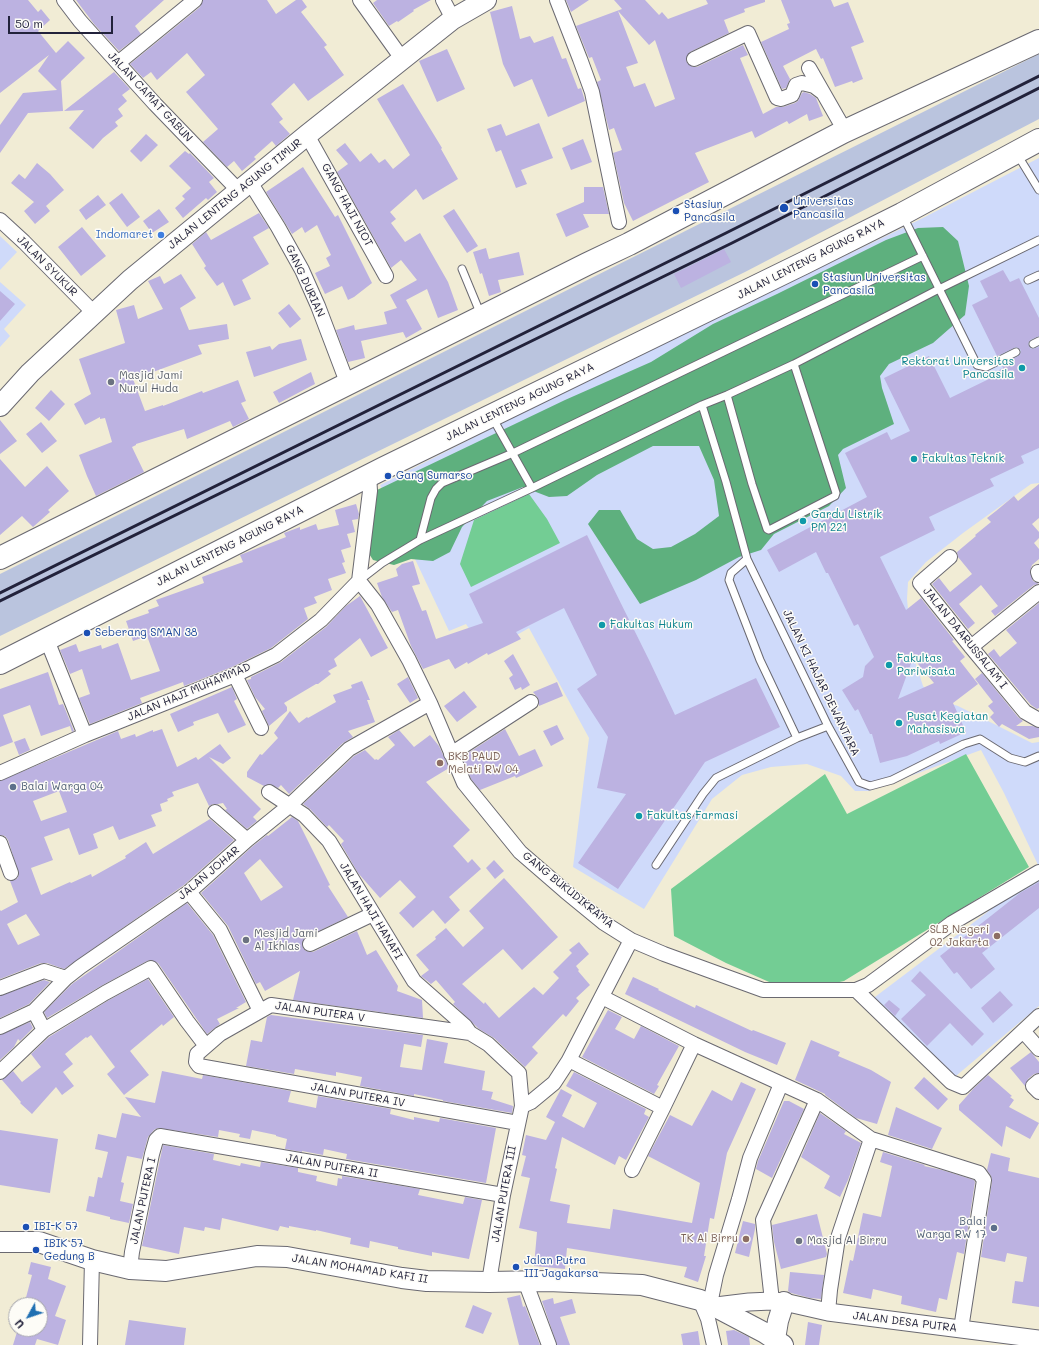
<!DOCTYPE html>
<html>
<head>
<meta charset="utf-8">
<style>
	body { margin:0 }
	#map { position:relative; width:1039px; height:1345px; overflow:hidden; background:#f1ecd5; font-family:Mali,sans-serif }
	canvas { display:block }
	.north { position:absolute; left:8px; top:1297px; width:40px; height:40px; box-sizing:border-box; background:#fdfcf7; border:1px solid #a5a5ac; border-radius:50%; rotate:230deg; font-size:11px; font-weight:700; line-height:16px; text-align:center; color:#22223b }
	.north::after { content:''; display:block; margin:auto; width:14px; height:18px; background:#1f6fb2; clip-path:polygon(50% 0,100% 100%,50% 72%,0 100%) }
	.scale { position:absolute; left:8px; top:16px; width:105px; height:18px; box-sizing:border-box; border:2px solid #22223b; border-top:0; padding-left:5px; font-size:12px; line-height:14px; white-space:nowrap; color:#22223b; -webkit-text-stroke:3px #fdfcf7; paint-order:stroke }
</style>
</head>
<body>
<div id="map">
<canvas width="1039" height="1345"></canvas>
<div class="north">U</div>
<div class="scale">50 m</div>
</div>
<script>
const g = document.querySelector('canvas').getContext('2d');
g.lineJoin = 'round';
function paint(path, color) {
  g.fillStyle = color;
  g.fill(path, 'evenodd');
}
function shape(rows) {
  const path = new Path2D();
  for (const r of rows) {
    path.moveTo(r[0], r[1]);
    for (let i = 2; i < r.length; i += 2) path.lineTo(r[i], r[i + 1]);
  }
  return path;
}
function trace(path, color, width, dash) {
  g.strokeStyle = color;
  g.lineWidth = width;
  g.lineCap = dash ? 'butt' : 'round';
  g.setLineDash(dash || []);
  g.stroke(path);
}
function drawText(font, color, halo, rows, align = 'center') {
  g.font = font + ' Mali,sans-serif';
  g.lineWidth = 3;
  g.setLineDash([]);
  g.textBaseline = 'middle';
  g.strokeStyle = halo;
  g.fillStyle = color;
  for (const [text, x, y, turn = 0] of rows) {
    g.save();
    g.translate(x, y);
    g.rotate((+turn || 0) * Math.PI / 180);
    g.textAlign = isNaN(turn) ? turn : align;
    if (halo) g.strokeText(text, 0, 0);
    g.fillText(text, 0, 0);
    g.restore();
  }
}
paint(shape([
	[1039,158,1039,483,1031,484,963,533,926,562,908,582,907,599,912,652,923,686,933,698,958,706,1032,743,1039,742,1039,867,1004,793,981,750,869,791,855,791,841,776,807,764,771,767,742,775,712,799,644,909,573,867,589,738,529,628,485,653,466,624,449,631,380,485,536,406,919,220],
	[0,236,17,252,0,270],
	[0,282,26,305,4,329,10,336,0,347],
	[1039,873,1039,1006,944,1086,871,1000]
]), '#cfdafa');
paint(shape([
	[1039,54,1039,119,745,272,0,636,0,574]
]), '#bac4de');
paint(shape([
	[529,494,547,519,560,543,471,587,460,564,474,520],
	[966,754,1029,867,844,981,826,985,776,985,726,963,674,936,671,889,825,774,847,814]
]), '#73cd94');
paint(shape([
	[943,227,958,241,969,286,965,315,933,343,889,364,880,376,882,388,894,424,843,449,838,455,846,488,829,506,774,534,761,550,739,557,696,580,640,604,588,524,599,510,620,510,637,539,653,549,671,547,695,534,719,516,714,480,699,446,653,446,597,475,567,496,549,497,523,487,487,501,462,527,450,552,433,561,411,559,394,565,373,560,366,549,366,528,377,490,565,400,651,362,713,324,777,294,886,240,918,228]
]), '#5eb07e');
paint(shape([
	[0,0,28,0,38,12,41,9,50,20,38,31,56,53,68,41,85,58,61,81,63,111,28,113,0,153,0,125,23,93,57,90,38,71,49,55,0,93],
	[76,0,164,0,135,26,141,34,119,51,94,24],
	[203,0,267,0,276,14,296,0,302,0,307,7,301,12,327,45,324,47,344,75,308,101,294,83,271,104,283,119,279,122,290,134,276,146,272,141,254,157,256,159,242,171,234,161,227,167,203,142,218,129,186,92,205,75,187,53,157,80,151,72,143,78,130,64,200,7],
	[377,0,431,0,413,10,414,11,398,22,397,21,389,26,373,3],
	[566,0,589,0,571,12],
	[614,0,645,0,659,15,662,12,668,19,708,4,706,0,765,0,765,2,744,9,745,12,724,20,729,33,690,52,686,58,687,63,693,67,697,67,743,45,748,55,740,58,763,114,776,107,783,107,795,103,798,101,802,93,804,92,810,94,816,98,823,116,809,121,807,114,789,124,787,121,755,138,752,131,695,153,709,182,633,221,624,203,613,153,622,150,614,128,609,130,597,82,601,80,592,57,589,58,576,26,622,9],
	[618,11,649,45,655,40,675,99,655,107,645,83,634,87,626,67,638,63],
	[781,0,831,0,834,7,848,2,864,42,851,47,863,79,853,83,852,81,835,87,823,58,821,59,816,49,783,66,790,79,786,88,782,89,761,42,789,29,787,24,790,23],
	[512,6,520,39,530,36,534,43,553,36,562,59,566,58,578,89,581,88,585,101,548,117,532,79,514,87,503,64,490,12],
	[447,49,465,89,437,102,419,61],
	[114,72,130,89,122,95,127,101,118,109,123,116,115,122,118,126,103,138,93,149,69,128,84,110,64,111],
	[403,84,442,148,441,149,458,179,423,200,416,189,390,212,396,219,391,223,405,242,420,233,448,282,458,310,438,318,427,289,406,300,422,329,406,338,403,332,361,341,365,358,348,362,336,330,354,325,355,330,387,324,384,312,397,308,390,295,417,280,401,260,391,268,337,172,348,164,336,150,345,143,360,162,371,153,379,163,385,159,393,169,410,155,377,99],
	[539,123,553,158,521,170,527,184,516,188,501,150,496,152,487,129,501,124,506,136],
	[146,134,158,145,141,162,130,151],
	[583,139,592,162,571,170,562,148],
	[185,151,189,154,190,153,214,178,209,182,217,192,208,200,206,198,183,218,175,208,185,199,182,196,191,188,169,166],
	[37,163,50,174,64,190,46,206,50,211,35,224,24,211,34,202,11,183,19,174,25,179],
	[303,167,335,217,338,215,372,283,354,297,348,300,342,286,325,294,315,273,330,266,326,258,331,255,317,225,305,233,302,227,292,234,266,192],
	[584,187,603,187,609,214,583,214,589,227,566,237,556,214,584,202],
	[122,193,140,217,127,227,109,203],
	[98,195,106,205,86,220,79,210],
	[159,209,169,222,152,233,143,221],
	[454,209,478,246,467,253,443,216],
	[259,213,269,228,253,237,269,264,242,280,251,299,234,306,223,282,217,286,204,268,206,266,192,244,206,232,211,240],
	[82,227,106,256,81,276,58,247],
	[486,248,489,259,519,252,524,275,498,280,501,292,489,296,482,273,480,274,473,252],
	[724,249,731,262,681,288,674,274],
	[1003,270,1010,282,1019,278,1039,318,1039,336,1030,340,1028,344,1030,348,1032,349,1039,347,1039,448,1021,456,1024,463,990,479,994,486,929,517,935,530,880,557,906,610,921,598,954,640,952,641,965,657,960,661,978,684,953,703,966,732,940,744,939,741,907,756,880,763,872,734,870,734,858,709,855,711,842,690,863,677,865,666,874,657,858,624,854,626,828,573,826,573,816,552,779,572,767,550,867,497,845,453,887,432,891,440,910,431,884,378,929,356,950,398,991,378,990,375,1003,368,1002,365,1020,355,1021,350,1016,347,997,356,972,305,988,297,980,281],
	[913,658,934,683,898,699],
	[181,274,196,298,180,308,189,330,227,324,229,339,198,345,202,354,153,372,154,373,133,379,145,411,163,405,163,406,202,391,203,393,238,380,246,401,241,403,249,419,233,427,230,421,187,439,184,429,136,444,136,445,132,447,144,472,96,496,87,476,79,455,112,442,105,418,100,419,100,417,85,425,74,404,91,394,79,359,125,343,116,310,134,305,138,319,163,309,148,281,160,276,164,284],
	[0,291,15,304,0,321],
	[289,304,301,319,290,328,278,313],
	[301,339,307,360,254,377,246,352,270,346,272,350,279,344],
	[311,372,315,384,279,403,273,392],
	[51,390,65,404,49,421,35,408],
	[0,420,17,441,0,454],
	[41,422,57,441,42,453,26,434],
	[0,459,25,487,47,466,69,491,48,510,50,512,33,527,22,516,0,535],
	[1039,484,1039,518,1032,524,1039,532,1039,538,1034,543,1039,549,1039,559,1032,565,1030,571,1033,581,1039,584,1034,585,995,616,991,611,998,606,981,585,959,604,975,623,968,629,932,584,939,578,950,592,972,574,958,557,957,552,976,536,975,535,991,522,987,518,996,511,1014,496,1018,501],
	[356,504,359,514,358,519,352,520,355,532,347,534,351,547,341,550,345,562,342,563,346,573,328,579,332,590,314,597,317,603,304,608,308,619,271,648,232,667,184,686,183,682,140,698,142,703,90,724,79,698,90,694,82,669,70,674,60,650,76,644,79,652,101,645,102,649,118,643,131,680,160,671,147,636,133,641,126,621,149,613,148,610,159,606,156,600,204,583,202,577,243,562,240,555,286,537,284,533,300,527,300,530,316,524,318,530,339,525,335,510],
	[587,535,650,662,675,715,756,678,780,727,705,762,618,889,578,863,626,794,597,788,608,737,577,689,597,675,564,608,516,632,521,639,488,655,487,653,468,664,467,662,455,669,449,659,423,669,411,646,398,610,392,612,382,597,377,583,398,576,396,569,402,564,413,561,420,584,412,586,422,611,426,610,436,639,483,623,469,594],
	[360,596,388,648,371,657,360,638,334,659,337,666,328,671,331,674,318,684,316,684,284,703,287,707,287,711,269,726,262,711,265,709,255,697,247,680,251,679,251,677,281,662,326,627,346,606],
	[1039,603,1039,708,1037,709,1031,705,988,654,994,649,1000,657,1017,643,1006,630],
	[513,654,530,685,522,690,521,687,515,690,509,678,513,675,504,661],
	[48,672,59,705,63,704,74,731,72,732,70,726,41,736,30,705,3,715,13,742,0,747,0,689],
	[982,673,1018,717,1023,721,1016,726,1032,726,1039,728,1039,737,1029,739,1002,724,999,727,990,717,994,713,988,706,993,702,975,679],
	[408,677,418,698,410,703,397,684],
	[362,681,370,700,367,700,375,722,348,731,353,737,343,743,289,794,281,785,278,788,270,784,264,786,247,777,247,772,260,754,262,755,278,738,274,733,290,711,299,723,307,717,308,718,336,702,333,695,352,688,351,685],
	[557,682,563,696,539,706,538,698,533,692],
	[232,687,237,699,234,701,246,725,228,733,218,713,193,722,194,725,178,732,170,714],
	[464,691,477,707,457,722,444,706],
	[557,725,564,739,551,746,543,731],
	[162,729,177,767,196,757,198,760,220,744,231,758,223,764,209,757,261,809,253,817,257,821,247,829,225,810,227,809,223,803,218,804,213,804,209,806,198,783,172,792,174,796,167,799,168,801,160,804,162,811,151,815,156,826,119,840,113,826,93,834,98,848,79,855,69,828,44,837,53,860,31,868,41,895,70,882,71,883,91,874,92,877,126,858,125,856,146,842,153,854,210,819,234,840,184,885,64,969,47,963,41,963,0,979,0,910,1,911,18,902,10,881,17,879,19,874,8,840,5,836,0,835,0,781,118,731,121,739,135,734,136,737,153,730,153,732],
	[59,791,67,812,41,821,33,801],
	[26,914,40,935,18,945,7,924],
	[505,729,519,756,535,749,543,766,516,778,515,776,480,790,471,779,462,757],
	[399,730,414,747,430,735,439,746,449,768,426,782,470,830,453,846,468,863,472,859,481,869,449,897,460,910,445,924,433,910,413,928,399,913,416,897,400,880,380,898,358,873,341,844,344,841,329,825,327,827,310,809,303,804,354,756,365,750,375,760,376,759,378,760,395,745,388,737],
	[25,738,30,750,19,755,14,742],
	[292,817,298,821,330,885,328,886,348,917,306,937,302,943,303,948,306,951,313,952,357,931,367,955,376,950,398,986,397,991,422,1000,423,1018,293,1000,300,971,265,991,260,982,256,984,228,926,201,893,253,846,267,835,268,836],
	[260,859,283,887,261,901,244,873],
	[494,860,504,871,495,879,486,868],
	[504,878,558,937,522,970,503,949,462,984,484,1004,485,1002,499,1018,534,987,543,995,559,978,553,972,572,953,569,950,579,942,589,954,576,966,579,970,578,971,590,985,576,998,579,1001,566,1017,563,1014,532,1047,538,1053,525,1067,494,1038,479,1029,453,1004,455,1002,436,980,431,984,421,976,429,970,416,955,436,939,435,937,446,928,463,947,484,928,469,911],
	[1039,882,1039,908,982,953,995,969,971,989,957,972,954,974,940,956,1020,893],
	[187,903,213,935,246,1002,236,1008,239,1008,217,1019,220,1024,207,1034,158,963,151,960,147,961,101,986,47,1018,44,1012,72,984],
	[920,971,984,1034,972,1046,950,1023,927,1046,901,1019,926,995,911,981],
	[633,977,659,989,658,990,695,1008,696,1005,752,1031,753,1030,786,1043,777,1065,745,1052,625,994],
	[148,979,174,1017,163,1026,162,1024,130,1051,149,1075,124,1095,107,1074,115,1067,91,1035,87,1038,86,1037,65,1054,73,1064,63,1072,74,1086,62,1095,56,1087,32,1114,20,1103,21,1102,2,1080,13,1071,22,1082,41,1067,31,1054,49,1037,109,1000],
	[44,980,50,982,29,1004,0,1018,0,996],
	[1000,991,1013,1005,993,1023,981,1008],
	[889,1000,900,1009,895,1016,884,1005],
	[608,1010,622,1017,615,1029,634,1039,641,1026,679,1046,657,1085,659,1086,654,1094,582,1057],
	[271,1015,423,1035,421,1047,404,1044,400,1067,422,1070,427,1039,448,1043,444,1063,485,1071,482,1090,493,1092,491,1099,513,1106,512,1113,443,1101,443,1100,414,1094,414,1096,360,1086,362,1077,336,1072,336,1076,295,1069,294,1074,246,1066,251,1040,262,1042,267,1017],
	[30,1022,33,1028,20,1041,18,1039,14,1047,0,1060,0,1035],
	[811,1040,840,1052,838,1056,871,1070,891,1082,877,1124,856,1118,825,1095,825,1094,795,1080],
	[1031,1052,1039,1062,1039,1073,1034,1074,1028,1079,1025,1086,1010,1068],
	[162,1071,202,1079,203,1075,291,1091,288,1102,316,1108,318,1096,391,1109,390,1114,414,1120,414,1117,439,1122,440,1118,496,1128,486,1183,346,1159,347,1154,324,1149,323,1155,302,1151,302,1152,285,1149,287,1139,276,1136,276,1135,252,1130,250,1139,239,1137,240,1134,219,1130,218,1137,158,1128,154,1130,148,1137,142,1159,127,1156,121,1182,124,1183,120,1201,133,1204,129,1223,110,1219,110,1217,86,1211,89,1196,94,1197,98,1177,102,1178,108,1152,95,1149,98,1134,116,1138,122,1113,141,1117,125,1097,155,1103],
	[574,1072,646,1109,644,1114,649,1117,626,1160,619,1156,615,1165,562,1137,555,1168,557,1169,550,1201,570,1205,567,1223,610,1229,613,1209,692,1223,700,1183,648,1156,670,1115,692,1126,712,1090,732,1101,741,1082,756,1089,727,1153,714,1219,710,1218,704,1256,706,1256,698,1282,684,1277,687,1267,567,1248,565,1269,534,1266,537,1232,519,1228,530,1178,521,1176,526,1156,522,1155,526,1135,546,1140,555,1122,546,1117,561,1089,572,1095,562,1116,584,1128,597,1103,566,1086],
	[988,1075,1012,1096,1010,1097,1014,1100,1009,1107,1039,1123,1030,1139,1006,1126,1002,1147,959,1110,959,1105,974,1088],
	[924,1077,948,1099,938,1110,914,1088],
	[784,1101,789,1101,804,1109,772,1178,756,1169,758,1161],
	[896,1107,942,1128,932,1149,888,1135],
	[820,1113,846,1131,844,1134,861,1143,848,1180,840,1197,824,1188,830,1176,801,1157],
	[0,1130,58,1139,50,1193,0,1185],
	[163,1145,214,1154,213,1160,240,1166,241,1163,260,1167,261,1162,298,1168,298,1172,317,1176,316,1181,337,1186,338,1178,342,1179,342,1176,420,1189,418,1195,463,1204,465,1197,482,1200,469,1259,432,1252,432,1256,398,1249,398,1247,370,1241,369,1248,350,1244,351,1238,316,1230,316,1231,289,1226,289,1228,280,1226,278,1231,222,1218,220,1230,205,1227,204,1231,184,1227,179,1254,142,1246],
	[883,1152,925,1165,924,1166,942,1170,974,1180,975,1182,964,1254,957,1252,947,1300,939,1298,936,1312,901,1304,902,1296,873,1289,871,1299,843,1293,850,1260,853,1261,863,1213,881,1217,892,1166,880,1162],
	[991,1153,1010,1158,1008,1171,1039,1178,1039,1307,1012,1303,1015,1281,1023,1282,1027,1257,1007,1253,1005,1262,981,1257,992,1181,991,1176,987,1170],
	[817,1214,827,1254,826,1257,781,1269,774,1242,772,1225],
	[743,1221,755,1224,755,1229,749,1257,735,1253],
	[31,1262,51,1267,48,1279,66,1286,55,1316,66,1320,58,1345,37,1339,35,1345,13,1345,17,1332,14,1332,15,1329,40,1329,40,1305,24,1305,32,1275,28,1274],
	[790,1272,824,1275,821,1299,810,1298,791,1293,788,1291],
	[520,1295,523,1307,525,1306,540,1345,519,1345,507,1298],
	[553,1298,554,1304,572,1299,576,1313,560,1317,570,1345,557,1345,542,1301],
	[473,1305,492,1313,483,1334,465,1327],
	[129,1320,186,1328,184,1345,125,1345],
	[808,1322,822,1325,819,1345,805,1345],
	[734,1330,749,1337,750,1345,728,1345,726,1331],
	[698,1331,700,1345,683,1345,681,1334]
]), '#bcb2e1');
const service = shape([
	[1017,154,1039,190],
	[903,216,977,365,986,367,1016,352],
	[462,269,481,315],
	[1028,280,1039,275],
	[1033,344,1039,341],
	[727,395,752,484,767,529,769,530,835,496,836,493,794,364],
	[702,405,726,482,747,559,828,726,859,782,870,786,892,780,964,744,980,739,1010,758,1025,762,1039,756],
	[492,417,532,488],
	[420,540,431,498,436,489,442,483,513,453,923,256],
	[747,559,731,573,729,580,760,660,797,738],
	[360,580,382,563,420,540,532,488,702,405,727,395,794,364,939,289,1039,240],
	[656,865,703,794,716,778,797,738,828,726]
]);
const minor = shape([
	[64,0,80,21,155,104,239,191],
	[360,0,403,60],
	[443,0,453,19],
	[557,0,580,59,592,92,619,222],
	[694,59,748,33,777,98,781,99,792,95,796,85,802,83,814,86,822,92],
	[118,63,195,0],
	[809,68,845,131],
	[307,135,386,276],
	[250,182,278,227,302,270,318,306,348,385],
	[0,220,24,242,94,313],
	[369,475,370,491,359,581,378,605,409,660,430,703,464,783,520,852,565,891,604,923,631,940,664,954,763,990,856,990,868,985,952,923,1039,872],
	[950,557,920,583,971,647,1025,712,1039,720],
	[1038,572,1039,575],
	[47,640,85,735],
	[971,647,1039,592],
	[235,675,261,728],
	[451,754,531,702],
	[0,773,85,735,235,675,276,655,321,620,359,581],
	[269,792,304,815,329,841,414,981,465,1026,470,1033,488,1044,519,1073,522,1106,503,1195,489,1282],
	[215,812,247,840],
	[0,843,11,873],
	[189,892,220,930,260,1011],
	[310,944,373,914],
	[0,988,44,971,66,978],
	[856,990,951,1082,963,1087,1039,1016],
	[602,997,694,1044,817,1100,871,1139,979,1173,984,1180,961,1329],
	[0,1027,34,1011],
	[44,1030,105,993,151,968,187,1021,206,1046],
	[1023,1031,1039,1049],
	[470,1033,271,1005,220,1034,197,1054,196,1062,199,1066,518,1123],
	[569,1060,663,1108],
	[0,1072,44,1030,34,1011,66,978,80,967,189,892,247,840,289,806,349,749,430,703],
	[1039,1081,1033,1086,1039,1092],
	[522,1106,531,1102,554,1083,569,1060,631,940],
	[632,1170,663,1108,694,1044],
	[130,1269,132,1252,152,1154,156,1140,160,1136,503,1195],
	[525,1281,549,1345],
	[700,1300,708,1319,714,1345],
	[772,1301,763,1220,817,1100],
	[710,1304,716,1275,739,1199,750,1158,781,1084],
	[828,1312,830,1290,838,1238,871,1139],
	[90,1345,92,1260]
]);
const tertiary = shape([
	[716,1306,749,1302,772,1301,784,1302,828,1312,1039,1339]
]);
const secondary = shape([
	[0,406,30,373,130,280,307,135,453,19,486,0],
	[0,1242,39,1242,92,1260,130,1269,166,1271,257,1256,287,1257,402,1278,427,1281,489,1282,548,1281,642,1285,700,1300,710,1304,765,1333,783,1345],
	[775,1339,778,1321,784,1302]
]);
const primary = shape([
	[0,558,587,264,629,244,843,132,1039,41],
	[0,663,384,468,804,263,902,214,1039,140]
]);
trace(service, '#6a6971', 9);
trace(minor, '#6a6971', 16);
trace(tertiary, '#6a6971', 19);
trace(secondary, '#6a6971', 22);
trace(primary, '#6a6971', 24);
trace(service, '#fff', 7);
trace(minor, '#fff', 14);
trace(tertiary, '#fff', 17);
trace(secondary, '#fff', 20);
trace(primary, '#fff', 22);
trace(shape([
	[0,593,726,233,1039,76],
	[0,601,732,243,1039,88]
]), '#22223b', 3);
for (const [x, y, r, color] of [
	[784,208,5,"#1a4fb4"],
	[676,211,4,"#1a4fb4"],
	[161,235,4,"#3f7fe0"],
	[815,284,4,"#1a4fb4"],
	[1022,368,4,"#0f9aa8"],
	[111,382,4,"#6b7280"],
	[914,459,4,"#0f9aa8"],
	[388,476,4,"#1a4fb4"],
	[803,521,4,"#0f9aa8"],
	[602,625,4,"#0f9aa8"],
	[87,633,4,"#1a4fb4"],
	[889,665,4,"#0f9aa8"],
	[899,723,4,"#0f9aa8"],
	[440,763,4,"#8d6e63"],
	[13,787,4,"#5c6f8a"],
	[639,816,4,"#0f9aa8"],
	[997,936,4,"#8d6e63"],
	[246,940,4,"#6b7280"],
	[26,1227,4,"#1a4fb4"],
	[994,1228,4,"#5c6f8a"],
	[746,1239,4,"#8d6e63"],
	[799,1241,4,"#6b7280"],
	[36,1250,4,"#1a4fb4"],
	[516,1267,4,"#1a4fb4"]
]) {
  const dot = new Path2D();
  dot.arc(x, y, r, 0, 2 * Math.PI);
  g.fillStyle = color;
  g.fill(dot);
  trace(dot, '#fdfcf7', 1.5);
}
drawText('11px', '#22223b', '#fdfcf7', [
	["JALAN CAMAT GABUN",150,97,47],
	["JALAN LENTENG AGUNG TIMUR",235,194,-39],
	["GANG HAJI NIOT",347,205,61],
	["JALAN LENTENG AGUNG RAYA",811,259,-27],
	["JALAN SYUKUR",47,266,45],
	["GANG DURIAN",305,281,65],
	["JALAN LENTENG AGUNG RAYA",520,402,-26],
	["JALAN LENTENG AGUNG RAYA",230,546,-27],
	["JALAN DAARUSSALAM I",965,638,51],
	["JALAN KI HAJAR DEWANTARA",821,683,64],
	["JALAN HAJI MUHAMMAD",189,692,-23],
	["JALAN JOHAR",209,873,-40],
	["GANG BUKUDIKRAMA",568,890,39],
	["JALAN HAJI HANAFI",371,911,59],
	["JALAN PUTERA V",320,1012,8],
	["JALAN PUTERA IV",358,1095,10],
	["JALAN PUTERA II",332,1166,10],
	["JALAN PUTERA III",504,1194,-80],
	["JALAN PUTERA I",143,1201,-78],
	["JALAN MOHAMAD KAFI II",360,1269,9],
	["JALAN DESA PUTRA",905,1322,7]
]);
drawText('11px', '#164399', '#fdfcf7', [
	["Universitas",793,202],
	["Pancasila",793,215],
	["Stasiun",684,205],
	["Pancasila",684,218],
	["Stasiun Universitas",823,278],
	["Pancasila",823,291],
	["Gang Sumarso",396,476],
	["Seberang SMAN 38",95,633],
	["IBI-K 57",34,1227],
	["IBIK 57",44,1244],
	["Gedung B",44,1257],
	["Jalan Putra",524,1261],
	["III Jagakarsa",524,1274]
], 'left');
drawText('11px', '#366cbe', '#fdfcf7', [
	["Indomaret",153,235]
], 'right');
drawText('11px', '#0d838f', '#fdfcf7', [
	["Rektorat Universitas",1014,362,"right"],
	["Pancasila",1014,375,"right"],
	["Fakultas Teknik",922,459],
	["Gardu Listrik",811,515],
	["PM 221",811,528],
	["Fakultas Hukum",610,625],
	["Fakultas",897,659],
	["Pariwisata",897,672],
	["Pusat Kegiatan",907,717],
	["Mahasiswa",907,730],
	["Fakultas Farmasi",647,816]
], 'left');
drawText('11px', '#5b616d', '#fdfcf7', [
	["Masjid Jami",119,376],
	["Nurul Huda",119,389],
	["Mesjid Jami",254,934],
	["Al Ikhlas",254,947],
	["Masjid Al Birru",807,1241]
], 'left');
drawText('11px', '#785e54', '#fdfcf7', [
	["BKB PAUD",448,757,"left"],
	["Melati RW 04",448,770,"left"],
	["SLB Negeri",989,930],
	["02 Jakarta",989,943],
	["TK Al Birru",738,1239]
], 'right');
drawText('11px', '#4e5e75', '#fdfcf7', [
	["Balai Warga 04",21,787],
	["Balai",986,1222,"right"],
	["Warga RW 17",986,1235,"right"]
], 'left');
</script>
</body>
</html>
